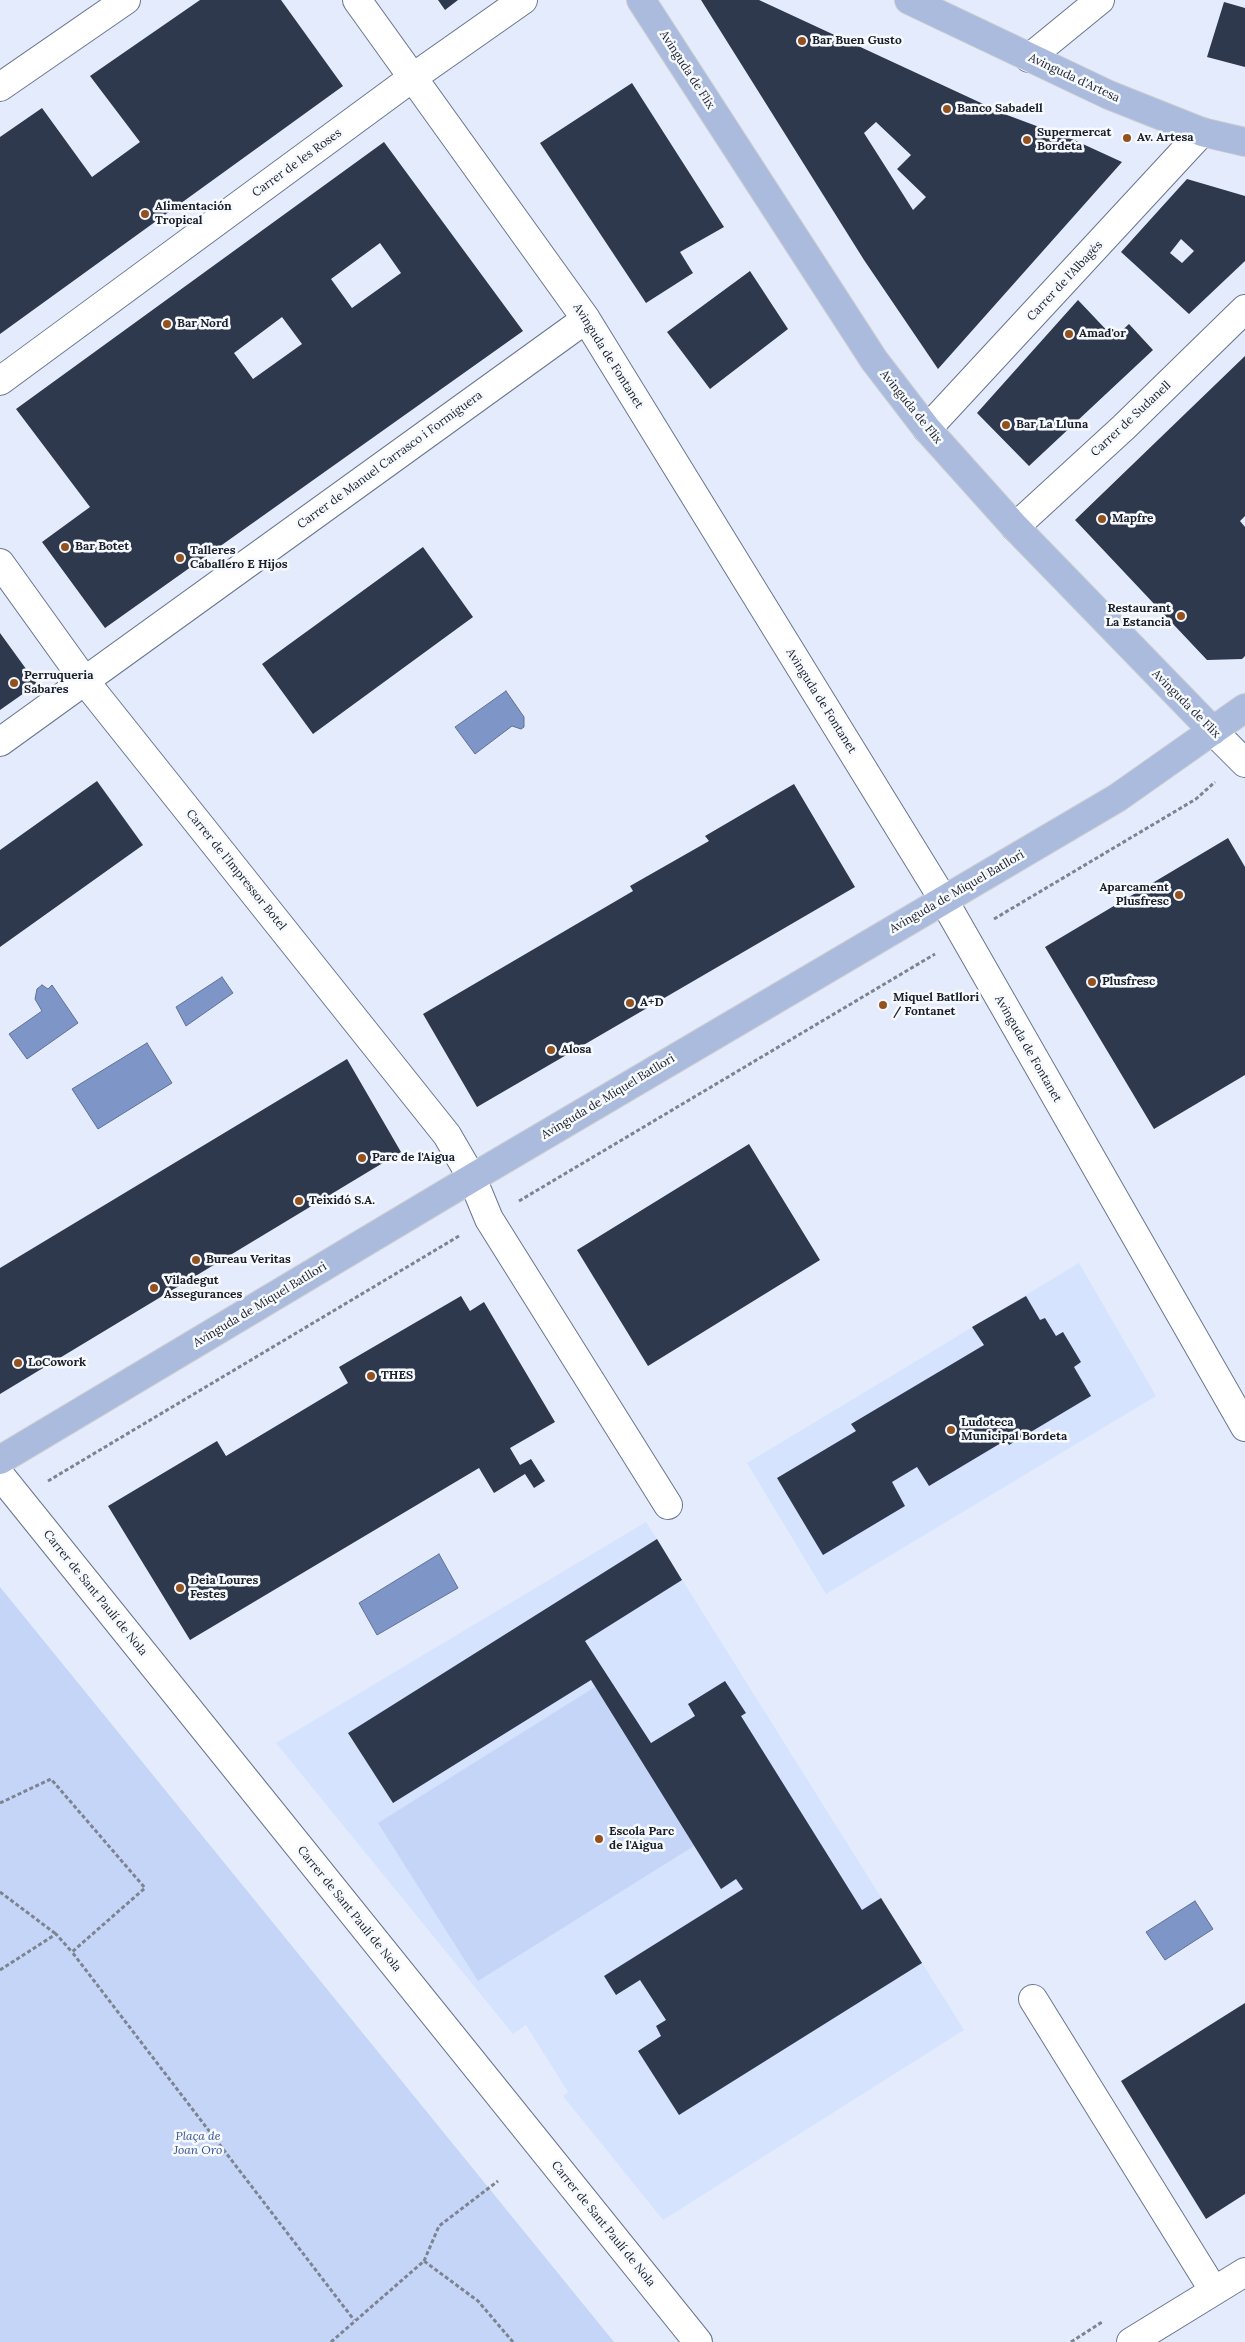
<!DOCTYPE html>
<html>
<head>
<meta charset="utf-8">
<style>
	body { margin:0 }
	canvas { display:block; background:#e3ebfc }
</style>
</head>
<body>
<canvas width="1245" height="2342"></canvas>
<script>
const g = document.querySelector('canvas').getContext('2d');
g.lineJoin = 'round';
function paint(path, color) {
  g.fillStyle = color;
  g.fill(path, 'evenodd');
}
function shape(rows) {
  const path = new Path2D();
  for (const r of rows) {
    path.moveTo(r[0], r[1]);
    for (let i = 2; i < r.length; i += 2) path.lineTo(r[i], r[i + 1]);
  }
  return path;
}
function trace(path, color, width, dash) {
  g.strokeStyle = color;
  g.lineWidth = width;
  g.lineCap = dash ? 'butt' : 'round';
  g.setLineDash(dash || []);
  g.stroke(path);
}
function drawText(font, color, halo, rows, align = 'center') {
  g.font = font + ' Lora,serif';
  g.lineWidth = 5;
  g.setLineDash([]);
  g.textBaseline = 'middle';
  g.strokeStyle = halo;
  g.fillStyle = color;
  for (const [text, x, y, turn = 0] of rows) {
    g.save();
    g.translate(x, y);
    g.rotate((+turn || 0) * Math.PI / 180);
    g.textAlign = isNaN(turn) ? turn : align;
    if (halo) g.strokeText(text, 0, 0);
    g.fillText(text, 0, 0);
    g.restore();
  }
}
paint(shape([
	[1079,1263,1156,1396,826,1594,747,1463],
	[646,1522,964,2030,663,2220,563,2096,568,2092,526,2025,513,2034,276,1743]
]), '#d6e3fe');
paint(shape([
	[0,1587,614,2342,0,2342],
	[595,1687,694,1846,478,1981,378,1823]
]), '#c5d5f8');
const water = shape([
	[506,691,524,717,524,727,521,729,512,726,475,754,455,727,506,691],
	[222,977,233,993,186,1026,176,1007,222,977],
	[42,985,48,989,52,985,78,1023,27,1059,9,1034,42,1011,35,999,37,989,42,985],
	[147,1043,172,1083,98,1129,72,1089,147,1043],
	[439,1554,458,1588,377,1635,359,1603,439,1554],
	[1195,1901,1213,1929,1165,1960,1146,1932,1195,1901]
]);
paint(water, '#7d95c7');
trace(water, '#5f7298', 1);
paint(shape([
	[200,0,281,0,343,86,0,334,0,137,42,108,92,177,140,142,90,76],
	[438,0,458,0,445,10],
	[701,0,759,0,1007,115,1074,140,1122,162,938,369,864,260],
	[876,122,911,155,897,169,926,197,913,210,864,133],
	[1224,2,1245,8,1245,67,1207,57],
	[632,83,724,227,680,252,693,273,646,303,540,143],
	[384,142,523,331,105,628,42,542,90,507,16,409],
	[380,243,401,273,352,308,331,279],
	[282,317,302,344,253,379,234,353],
	[1187,179,1245,196,1245,261,1189,314,1121,252],
	[1181,239,1194,251,1182,263,1170,253],
	[750,271,788,329,710,389,667,332],
	[1078,300,1114,338,1129,324,1153,350,1029,466,977,413],
	[1245,356,1245,516,1240,521,1245,527,1245,656,1242,659,1207,660,1075,520],
	[423,547,473,617,313,734,262,664],
	[0,633,37,684,0,710],
	[97,781,143,845,0,947,0,850],
	[794,784,855,887,477,1107,423,1014,633,891,630,886,709,841,705,836],
	[1228,838,1245,867,1245,1075,1154,1129,1045,947],
	[347,1059,401,1152,0,1394,0,1268],
	[749,1144,820,1260,648,1366,577,1250],
	[461,1296,470,1311,484,1302,555,1422,510,1448,520,1465,531,1459,545,1481,534,1488,525,1474,494,1493,479,1468,190,1640,108,1506,217,1441,226,1456,348,1383,339,1367],
	[1026,1296,1040,1320,1045,1318,1056,1336,1063,1332,1081,1362,1074,1367,1091,1396,1009,1445,1006,1440,929,1486,917,1467,892,1482,905,1506,823,1555,777,1478,856,1431,851,1424,984,1345,972,1327],
	[657,1539,682,1580,585,1641,651,1743,695,1716,688,1704,725,1681,746,1713,741,1716,862,1910,881,1898,922,1963,679,2115,638,2051,661,2036,656,2026,666,2020,640,1980,616,1995,604,1976,743,1889,736,1879,721,1889,591,1680,393,1803,348,1733],
	[1245,2003,1245,2194,1206,2219,1121,2081]
]), '#2f394e');
const minor = shape([
	[357,0,586,319,943,899,1245,1427],
	[1029,58,1100,0],
	[0,87,126,0],
	[0,381,412,78,523,0],
	[927,429,1202,132],
	[1015,527,1124,427,1245,309],
	[0,563,84,680,447,1135,472,1178,489,1219,668,1505],
	[1213,731,1245,763],
	[0,742,586,319],
	[0,1475,698,2342],
	[1033,1999,1214,2291],
	[1131,2342,1245,2272]
]);
const major = shape([
	[641,0,874,360,927,429,1015,527,1213,731],
	[909,0,1109,95,1202,132,1245,142],
	[0,1460,472,1178,1117,798,1245,708]
]);
trace(minor, '#6a768e', 30);
trace(major, '#cdced0', 30);
trace(shape([
	[994,919,1196,799,1215,782],
	[519,1201,935,954],
	[48,1481,459,1236],
	[0,1803,51,1779,145,1888,72,1952,354,2320],
	[0,1892,56,1934],
	[0,1970,56,1934,72,1952],
	[424,2261,439,2226,498,2181],
	[331,2342,424,2261,478,2301,513,2342],
	[1071,2342,1102,2322]
]), '#7d8491', 3, [4, 2.5]);
trace(minor, '#fff', 28);
trace(major, '#aabbde', 28);
for (const [x, y, r, color] of [
	[802,41,5,"#93511e"],
	[947,109,5,"#93511e"],
	[1127,138,5,"#93511e"],
	[1027,140,5,"#93511e"],
	[145,214,5,"#93511e"],
	[167,324,5,"#93511e"],
	[1069,334,5,"#93511e"],
	[1006,425,5,"#93511e"],
	[1102,519,5,"#93511e"],
	[65,547,5,"#93511e"],
	[180,558,5,"#93511e"],
	[1181,616,5,"#93511e"],
	[14,683,5,"#93511e"],
	[1179,895,5,"#93511e"],
	[1092,982,5,"#93511e"],
	[630,1003,5,"#93511e"],
	[883,1005,5,"#93511e"],
	[551,1050,5,"#93511e"],
	[362,1158,5,"#93511e"],
	[299,1201,5,"#93511e"],
	[196,1260,5,"#93511e"],
	[154,1288,5,"#93511e"],
	[18,1363,5,"#93511e"],
	[371,1376,5,"#93511e"],
	[951,1430,5,"#93511e"],
	[180,1588,5,"#93511e"],
	[599,1839,5,"#93511e"]
]) {
  const dot = new Path2D();
  dot.arc(x, y, r, 0, 2 * Math.PI);
  g.fillStyle = color;
  g.fill(dot);
  trace(dot, '#f6f9fe', 2);
}
drawText('bold 12px', '#1a1f29', '#f6f9fe', [
	["Bar Buen Gusto",812,41],
	["Banco Sabadell",957,109],
	["Supermercat",1037,133],
	["Bordeta",1037,147],
	["Av. Artesa",1137,138],
	["Alimentación",155,207],
	["Tropical",155,221],
	["Bar Nord",177,324],
	["Amad'or",1079,334],
	["Bar La Lluna",1016,425],
	["Mapfre",1112,519],
	["Bar Botet",75,547],
	["Talleres",190,551],
	["Caballero E Hijos",190,565],
	["Restaurant",1171,609,"right"],
	["La Estancia",1171,623,"right"],
	["Perruqueria",24,676],
	["Sabares",24,690],
	["Aparcament",1169,888,"right"],
	["Plusfresc",1169,902,"right"],
	["Plusfresc",1102,982],
	["Miquel Batllori",893,998],
	["/ Fontanet",893,1012],
	["A+D",640,1003],
	["Alosa",561,1050],
	["Parc de l'Aigua",372,1158],
	["Teixidó S.A.",309,1201],
	["Bureau Veritas",206,1260],
	["Viladegut",164,1281],
	["Assegurances",164,1295],
	["LoCowork",28,1363],
	["THES",381,1376],
	["Ludoteca",961,1423],
	["Municipal Bordeta",961,1437],
	["Deia Loures",190,1581],
	["Festes",190,1595],
	["Escola Parc",609,1832],
	["de l'Aigua",609,1846]
], 'left');
drawText('12px', '#1a1f29', '#f6f9fe', [
	["Avinguda de Flix",687,70,57],
	["Avinguda d'Artesa",1074,78,25],
	["Carrer de les Roses",297,163,-36],
	["Carrer de l'Albagés",1065,281,-47],
	["Avinguda de Fontanet",608,356,58],
	["Avinguda de Flix",911,407,51],
	["Carrer de Sudanell",1131,419,-43],
	["Carrer de Manuel Carrasco i Formiguera",390,460,-36],
	["Avinguda de Fontanet",821,701,58],
	["Avinguda de Flix",1186,704,45],
	["Carrer de l'Impressor Botel",236,870,51],
	["Avinguda de Miquel Batllori",957,892,-30],
	["Avinguda de Fontanet",1028,1049,60],
	["Avinguda de Miquel Batllori",608,1097,-31],
	["Avinguda de Miquel Batllori",260,1305,-31],
	["Carrer de Sant Paulí de Nola",95,1593,51],
	["Carrer de Sant Paulí de Nola",349,1909,51],
	["Carrer de Sant Paulí de Nola",603,2224,51]
]);
drawText('italic 12px', '#375292', '#f6f9fe', [
	["Plaça de",198,2137],
	["Joan Oro",198,2151]
]);
</script>
</body>
</html>
